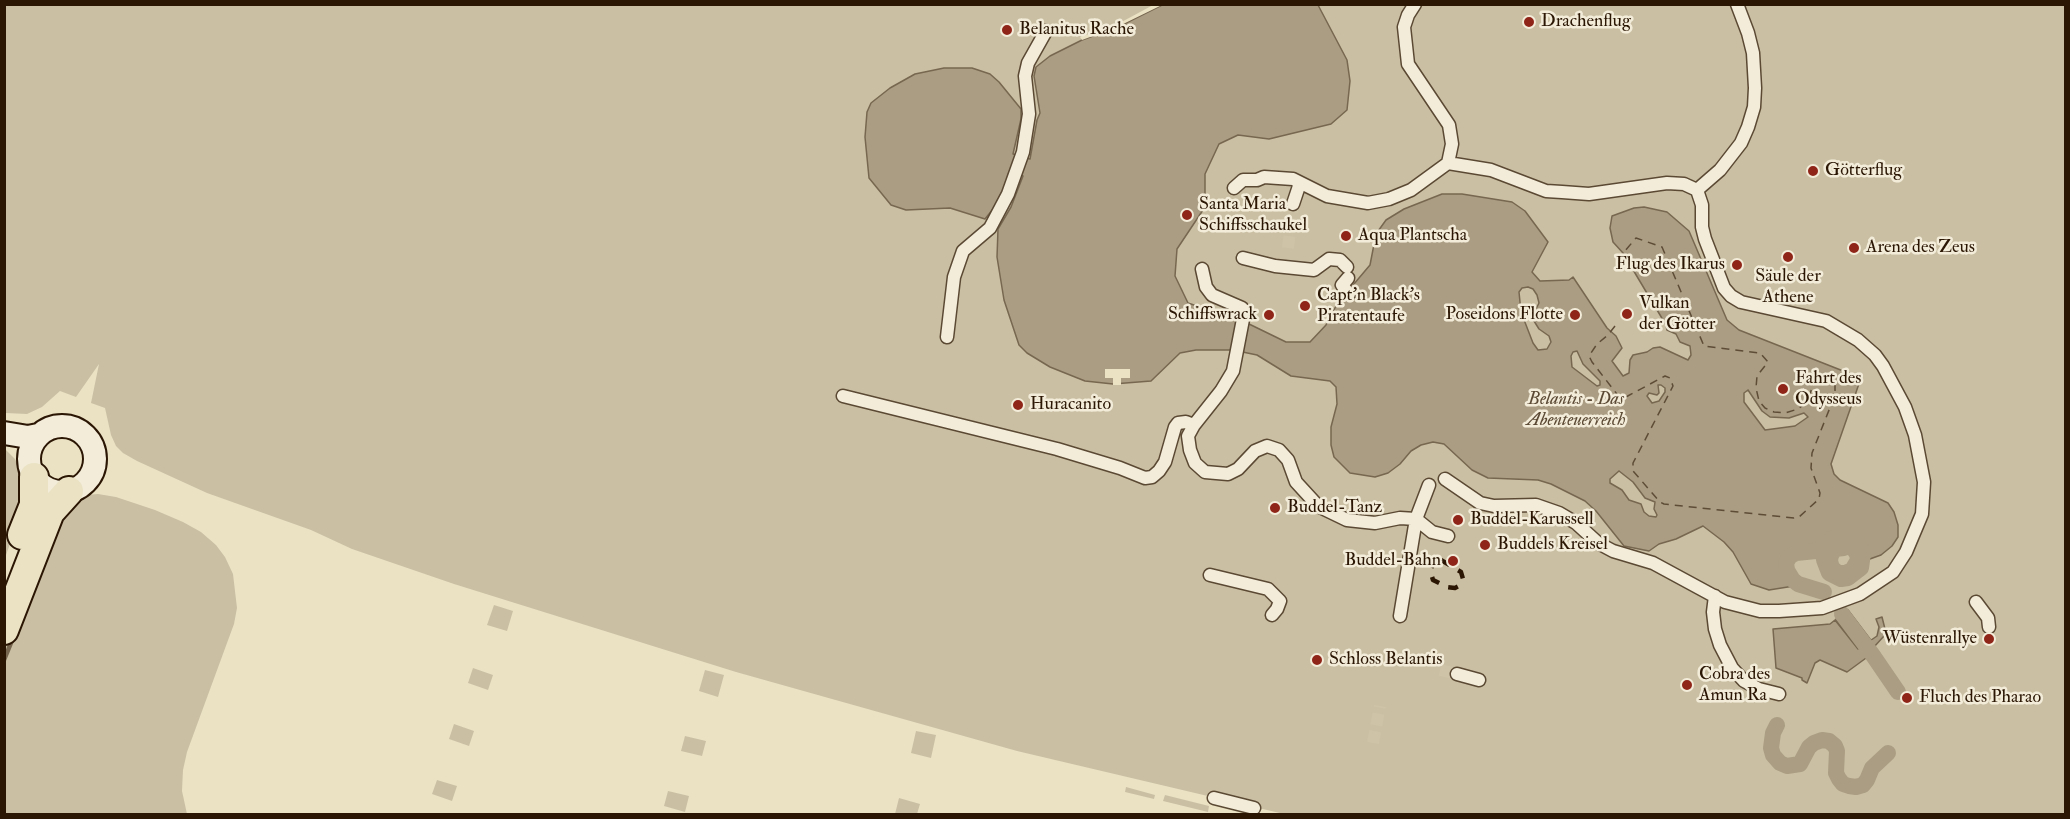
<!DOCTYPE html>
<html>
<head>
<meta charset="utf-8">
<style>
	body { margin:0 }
	#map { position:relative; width:2070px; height:819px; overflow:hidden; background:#ebe2c4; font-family:"IM FELL Double Pica",serif }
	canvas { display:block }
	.frame { position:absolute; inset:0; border:6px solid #2b1604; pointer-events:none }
</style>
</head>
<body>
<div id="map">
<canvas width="2070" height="819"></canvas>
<div class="frame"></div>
</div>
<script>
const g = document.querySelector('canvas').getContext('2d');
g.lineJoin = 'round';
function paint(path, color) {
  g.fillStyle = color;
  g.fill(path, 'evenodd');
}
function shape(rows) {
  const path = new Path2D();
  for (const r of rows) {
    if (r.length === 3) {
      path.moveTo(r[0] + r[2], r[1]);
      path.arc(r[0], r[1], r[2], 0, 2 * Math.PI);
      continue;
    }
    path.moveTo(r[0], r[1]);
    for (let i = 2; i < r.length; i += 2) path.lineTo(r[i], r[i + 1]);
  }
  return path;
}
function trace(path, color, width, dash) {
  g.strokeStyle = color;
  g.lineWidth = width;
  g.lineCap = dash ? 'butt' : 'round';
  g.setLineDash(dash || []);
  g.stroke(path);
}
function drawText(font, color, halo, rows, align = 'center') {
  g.font = font + ' "IM FELL Double Pica",serif';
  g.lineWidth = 5;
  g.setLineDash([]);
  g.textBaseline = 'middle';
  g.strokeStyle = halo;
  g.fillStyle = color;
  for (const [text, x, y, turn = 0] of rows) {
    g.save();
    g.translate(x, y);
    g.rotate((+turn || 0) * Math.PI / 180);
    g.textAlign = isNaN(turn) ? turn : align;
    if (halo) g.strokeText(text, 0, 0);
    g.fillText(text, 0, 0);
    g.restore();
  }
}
paint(shape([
	[4,5,2065,5,2065,814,1284,814,1017,751,736,672,454,584,352,549,311,530,207,493,137,461,123,453,116,446,111,435,105,408,91,403,99,364,76,397,60,391,42,407,27,414,5,413],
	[5,449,15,459,22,473,24,484,17,524,5,558],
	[98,494,116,497,155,510,183,522,201,532,216,545,225,557,233,574,237,608,234,624,187,752,183,770,182,791,187,814,5,814,5,647,49,539,73,503,86,495],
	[494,605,513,611,507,631,487,625],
	[473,668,493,675,488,690,468,683],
	[705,670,724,675,718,697,699,691],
	[454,724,474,731,469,746,449,739],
	[916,731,936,735,931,758,911,753],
	[685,736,706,741,702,756,681,751],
	[437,780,457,786,452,801,432,794],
	[1126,787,1155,795,1154,799,1125,792],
	[668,791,689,796,685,812,664,806],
	[1165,795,1209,806,1208,812,1163,801],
	[899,798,920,804,917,814,895,814]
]), '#cabfa3');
const water = shape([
	[1162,5,1318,5,1347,60,1350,81,1347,110,1331,124,1269,139,1238,135,1219,144,1205,174,1205,207,1177,249,1175,276,1188,303,1247,323,1286,342,1310,342,1326,325,1337,304,1370,265,1376,234,1386,220,1404,209,1442,194,1462,194,1512,202,1525,211,1548,242,1532,272,1540,281,1569,280,1573,277,1607,328,1616,336,1622,348,1612,361,1623,376,1629,373,1630,360,1633,355,1647,352,1653,348,1660,347,1688,360,1691,355,1690,346,1680,342,1676,334,1667,330,1666,325,1623,253,1613,242,1610,228,1612,216,1634,208,1644,207,1667,212,1689,231,1727,320,1739,330,1861,378,1831,464,1834,474,1840,480,1888,503,1894,512,1898,525,1898,537,1892,546,1881,555,1867,560,1864,547,1854,537,1846,534,1834,535,1816,547,1790,552,1784,562,1783,569,1788,580,1794,586,1769,590,1751,584,1733,552,1724,542,1703,526,1676,539,1659,544,1649,551,1624,546,1596,511,1585,501,1551,484,1538,480,1488,478,1472,470,1444,444,1433,442,1421,445,1411,451,1400,464,1388,473,1375,477,1350,473,1334,457,1331,445,1331,427,1337,404,1336,387,1330,381,1291,376,1257,355,1233,350,1196,350,1180,353,1151,381,1113,384,1085,381,1050,367,1027,353,1019,345,1004,300,997,257,998,229,1011,207,1023,176,1009,172,1005,186,993,209,985,219,950,208,906,210,891,205,869,178,865,137,867,112,871,103,890,88,915,74,944,68,972,68,990,74,999,82,1021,109,1021,119,1013,154,1030,159,1037,120,1040,113,1034,76,1036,67,1050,56,1082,40,1118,27,1162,5],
	[1528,287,1533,289,1537,295,1539,303,1533,315,1534,321,1539,329,1549,336,1551,342,1547,349,1538,350,1533,343,1521,312,1519,292,1522,288,1528,287],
	[1577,351,1583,364,1600,381,1600,385,1597,386,1572,367,1571,356,1573,352,1577,351],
	[1658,385,1661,385,1665,388,1665,392,1659,401,1652,403,1647,396,1649,393,1657,395,1659,393,1658,385],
	[1748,390,1762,411,1770,417,1789,418,1804,413,1808,417,1795,426,1765,430,1744,402,1744,393,1748,390],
	[1619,471,1633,482,1645,498,1655,502,1654,509,1657,515,1656,517,1649,516,1644,512,1641,504,1629,500,1622,490,1610,483,1610,479,1619,471],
	[1848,610,1870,639,1858,647,1836,619,1848,610],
	[1882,617,1885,629,1884,636,1874,647,1877,650,1847,672,1820,660,1815,663,1807,683,1802,680,1802,678,1776,668,1773,629,1830,624,1835,620,1858,649,1877,636,1879,627,1876,619,1882,617]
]);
paint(water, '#aa9d83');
trace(water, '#776750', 1.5);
paint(shape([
	[1155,4,1162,5,1117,27,1082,40,1080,37,1116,25],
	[1105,369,1130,369,1130,378,1121,378,1121,385,1113,385,1113,378,1105,378]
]), '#ebe2c4');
trace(shape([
	[4,660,13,638]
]), '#776750', 4.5);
trace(shape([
	[1824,592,1798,584,1793,580,1787,570,1786,563,1790,556,1796,553,1816,551,1831,539,1845,537,1852,539,1858,544,1863,553,1861,568,1848,578,1841,579,1829,573,1824,560,1829,547,1835,543,1844,542,1850,544,1857,554,1858,560,1852,570,1845,573,1838,573,1832,568,1830,561,1831,555,1835,549,1844,548],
	[1842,614,1872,654,1898,692],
	[1777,725,1773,733,1771,748,1773,755,1780,763,1787,766,1800,764,1809,747,1814,743,1822,740,1829,741,1835,746,1837,751,1836,773,1839,779,1843,784,1849,786,1856,787,1863,785,1867,780,1872,768,1888,753]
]), '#aa9d83', 16);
trace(shape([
	[1615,326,1608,335,1597,344,1589,356,1592,362,1620,398,1624,398,1665,376,1670,378,1673,386,1633,463,1633,471,1660,502,1664,504,1794,518,1799,517,1819,499,1820,493,1811,468,1812,453,1835,395,1835,386,1832,378,1823,376,1814,382,1807,402,1798,409,1785,413,1774,412,1765,408,1759,401,1756,388,1757,376,1768,362,1760,353,1704,346,1662,247,1636,238,1618,259]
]), '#5e4c37', 1.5, [8, 6]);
trace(shape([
	[1288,248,1293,204],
	[1440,670,1457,674],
	[1373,743,1380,706]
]), '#cec3a7', 12, [12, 6]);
const pedestrian = shape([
	[1415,4,1408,15,1404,27,1408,64,1449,125,1452,144,1448,163,1491,170,1546,191,1562,192,1589,194,1667,183,1684,184,1697,190],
	[1234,188,1243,180,1257,180,1264,177,1293,179,1327,196,1368,203,1389,199,1411,190,1448,163],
	[1293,204,1300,183],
	[1243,258,1275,266,1314,270,1329,259,1340,260,1347,267],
	[1202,269,1206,287,1212,295,1242,308,1244,314,1233,371,1221,391,1194,425,1188,436,1190,450,1195,463,1205,472,1228,474,1238,469,1255,451,1267,446,1279,450,1288,460,1296,482,1318,506,1347,520,1375,523,1400,518,1416,519,1432,532,1448,536],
	[1348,278,1342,285,1349,294],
	[947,337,954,277,963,251,990,228,1008,194,1023,152,1029,114,1025,76,1028,63,1046,31],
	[843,396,1057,449,1120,468,1145,478,1152,477,1159,471,1165,462,1175,427,1178,423,1186,422,1194,425],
	[1445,479,1480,503,1494,506,1536,505,1559,513,1576,523,1598,543,1613,551,1653,563,1725,602,1760,611,1779,611,1822,608,1860,594,1893,572,1906,552,1922,514,1924,482,1915,435,1905,407,1883,366,1875,355,1858,340,1826,321,1741,302,1731,296,1724,288,1705,239,1702,227,1702,205,1697,190,1720,170,1741,143,1748,127,1754,107,1755,88,1753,53,1748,33,1737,4],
	[1210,575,1268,589,1280,601,1277,609,1272,615],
	[1715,596,1713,612,1715,629,1720,645,1732,668,1744,681,1759,689,1779,694],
	[1976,602,1988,618,1989,627],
	[1400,616,1416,519,1429,485],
	[1457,674,1479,680],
	[1214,798,1254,808]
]);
const secondary = shape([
	[62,459,33],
	[4,433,28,437,38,435]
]);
const motorway = shape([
	[22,535,34,505,34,477],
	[4,630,50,512,69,491]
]);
trace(pedestrian, '#5b4934', 15);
trace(secondary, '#2b1604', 26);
trace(motorway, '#2b1604', 32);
trace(pedestrian, '#f2ecd9', 12);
trace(secondary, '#f2ecd9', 22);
trace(motorway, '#ebe2c4', 28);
trace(shape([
	[1441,560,1461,572,1463,579,1459,586,1455,588,1447,587,1433,580,1430,570,1434,563,1441,560]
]), '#2b1604', 4.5, [10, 10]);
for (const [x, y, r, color] of [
	[1529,22,6,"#8f2418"],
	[1007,30,6,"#8f2418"],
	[1813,171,6,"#8f2418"],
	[1187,215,6,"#8f2418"],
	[1346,236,6,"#8f2418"],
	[1854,248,6,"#8f2418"],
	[1788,257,6,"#8f2418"],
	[1737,265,6,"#8f2418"],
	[1305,306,6,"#8f2418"],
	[1627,314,6,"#8f2418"],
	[1269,315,6,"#8f2418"],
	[1575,315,6,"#8f2418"],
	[1783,389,6,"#8f2418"],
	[1018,405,6,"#8f2418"],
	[1275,508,6,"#8f2418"],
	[1458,520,6,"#8f2418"],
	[1485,545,6,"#8f2418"],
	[1453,561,6,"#8f2418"],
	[1989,639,6,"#8f2418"],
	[1317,660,6,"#8f2418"],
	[1687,685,6,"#8f2418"],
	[1907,698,6,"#8f2418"]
]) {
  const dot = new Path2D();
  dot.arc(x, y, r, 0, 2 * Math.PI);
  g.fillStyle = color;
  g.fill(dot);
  trace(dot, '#f2ecd9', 2);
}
drawText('18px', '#2b1604', '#f2ecd9', [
	["Drachenflug",1541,22],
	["Belanitus Rache",1019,30],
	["Götterflug",1825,171],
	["Santa Maria",1199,205],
	["Schiffsschaukel",1199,226],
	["Aqua Plantscha",1358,236],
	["Arena des Zeus",1866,248],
	["Flug des Ikarus",1725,265,"right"],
	["Säule der",1788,277,"center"],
	["Athene",1788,298,"center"],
	["Capt'n Black's",1317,296],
	["Piratentaufe",1317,317],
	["Vulkan",1639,304],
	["der Götter",1639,325],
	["Schiffswrack",1257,315,"right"],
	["Poseidons Flotte",1563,315,"right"],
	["Fahrt des",1795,379],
	["Odysseus",1795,400],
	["Huracanito",1030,405],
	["Buddel-Tanz",1287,508],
	["Buddel-Karussell",1470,520],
	["Buddels Kreisel",1497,545],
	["Buddel-Bahn",1441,561,"right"],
	["Wüstenrallye",1977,639,"right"],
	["Schloss Belantis",1329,660],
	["Cobra des",1699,675],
	["Amun Ra",1699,696],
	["Fluch des Pharao",1919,698]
], 'left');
drawText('italic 18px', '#5b4934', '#f2ecd9', [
	["Belantis - Das",1576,400],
	["Abenteuerreich",1576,421]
]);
</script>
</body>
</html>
